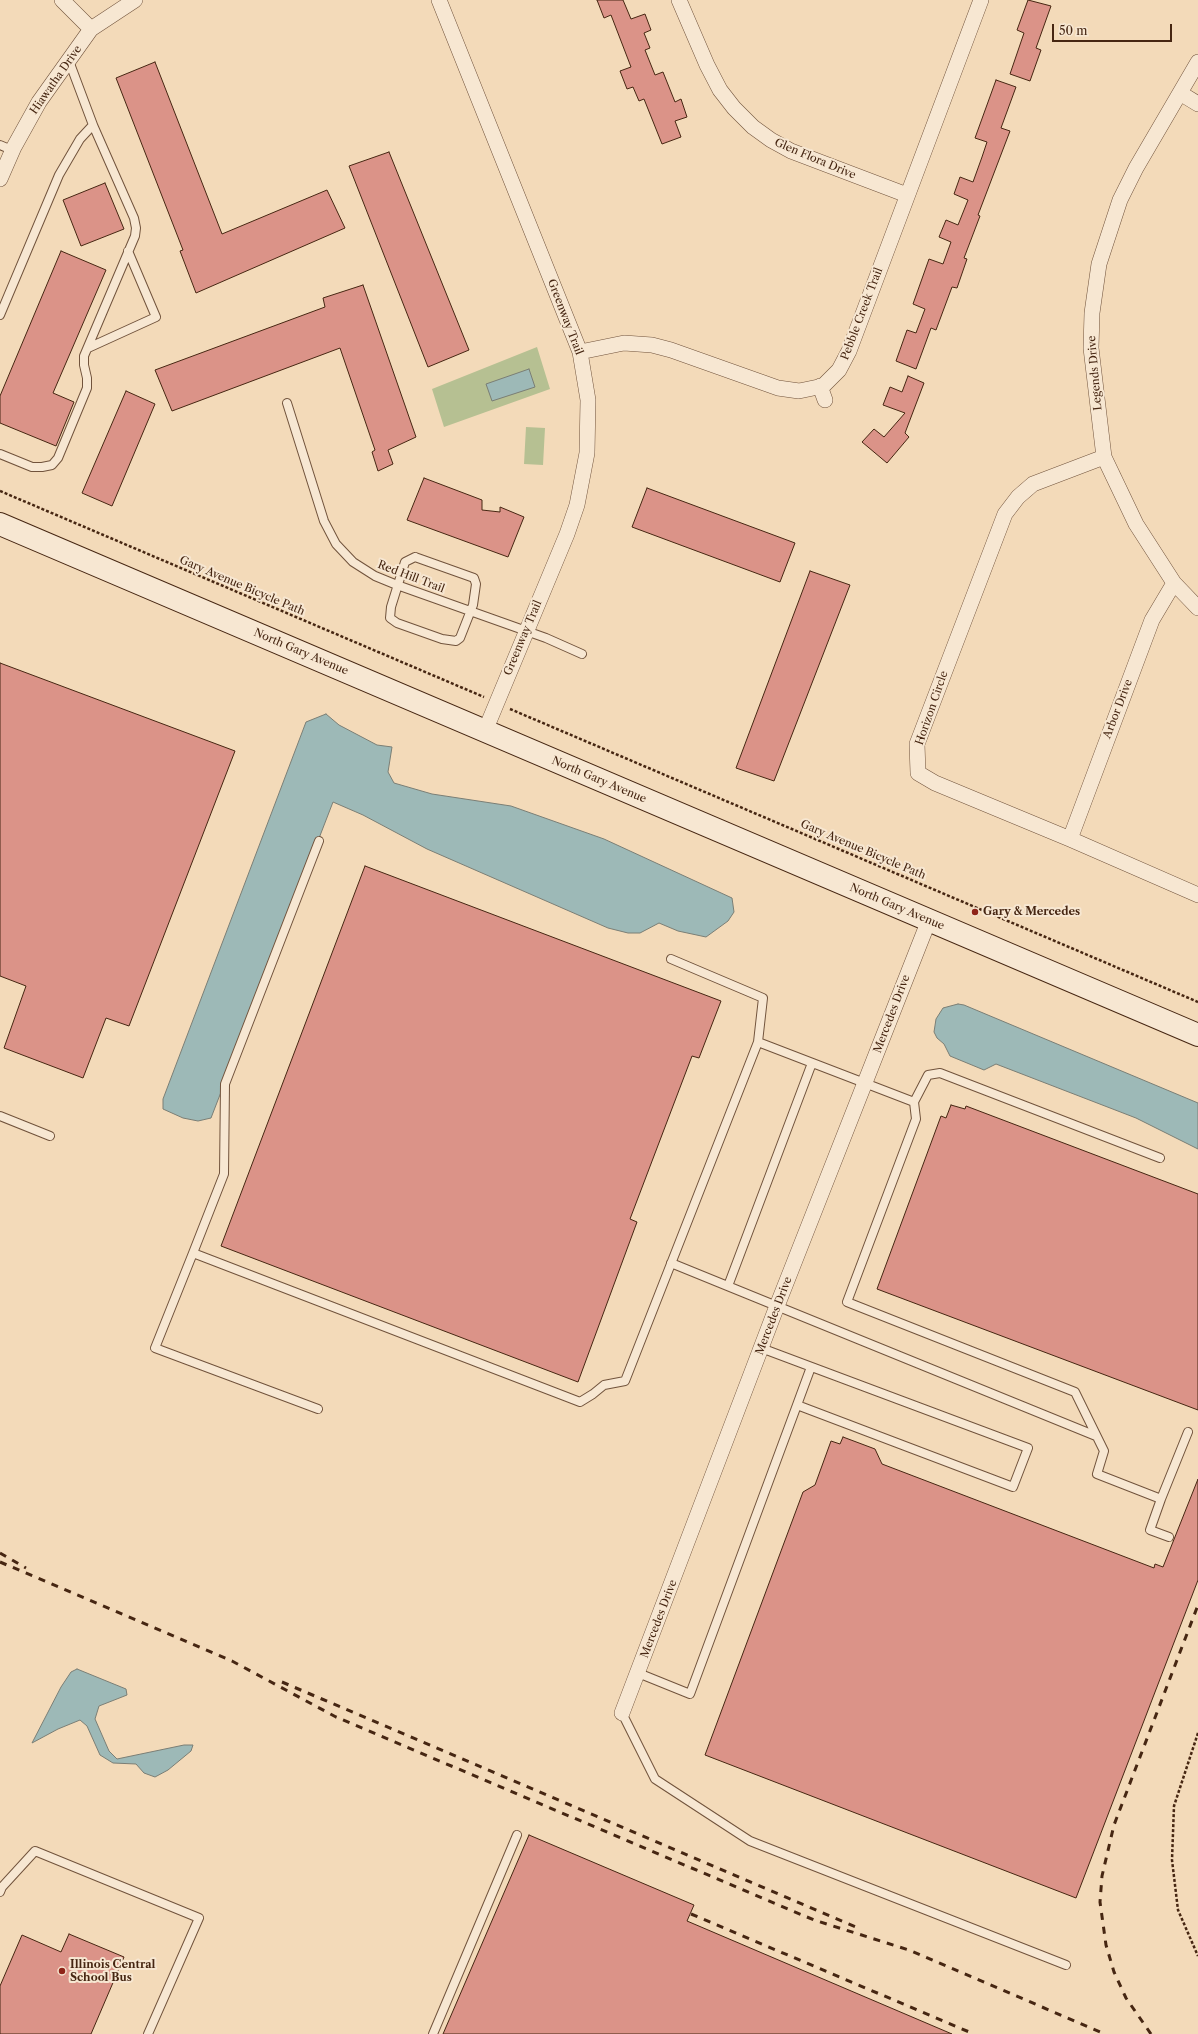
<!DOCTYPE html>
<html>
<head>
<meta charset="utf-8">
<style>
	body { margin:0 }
	#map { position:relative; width:1198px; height:2034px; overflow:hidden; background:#f3dab9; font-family:"Libre Caslon Text",serif }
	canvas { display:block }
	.scale { position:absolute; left:1052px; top:24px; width:120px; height:18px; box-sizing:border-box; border:2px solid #462612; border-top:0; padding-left:5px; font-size:12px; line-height:14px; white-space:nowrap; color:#462612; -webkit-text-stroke:3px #f7e7d2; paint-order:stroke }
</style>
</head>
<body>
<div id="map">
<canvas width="1198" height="2034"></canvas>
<div class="scale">50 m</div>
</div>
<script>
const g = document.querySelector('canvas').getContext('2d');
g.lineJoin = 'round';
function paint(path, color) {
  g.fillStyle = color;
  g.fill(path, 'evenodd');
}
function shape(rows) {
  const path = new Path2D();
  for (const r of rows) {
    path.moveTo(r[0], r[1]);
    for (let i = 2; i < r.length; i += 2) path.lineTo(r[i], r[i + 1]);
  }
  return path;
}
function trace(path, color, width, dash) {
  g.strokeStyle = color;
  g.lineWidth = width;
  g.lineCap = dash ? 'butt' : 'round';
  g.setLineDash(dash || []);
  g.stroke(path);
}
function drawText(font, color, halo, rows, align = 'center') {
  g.font = font + ' "Libre Caslon Text",serif';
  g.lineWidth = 4;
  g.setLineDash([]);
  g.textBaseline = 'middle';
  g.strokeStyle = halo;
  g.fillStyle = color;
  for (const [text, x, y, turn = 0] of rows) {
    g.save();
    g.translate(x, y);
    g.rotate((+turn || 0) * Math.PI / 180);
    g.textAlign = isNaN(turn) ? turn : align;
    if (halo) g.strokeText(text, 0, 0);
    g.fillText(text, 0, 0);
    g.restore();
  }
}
paint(shape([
	[537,347,550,389,444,427,432,389],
	[526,427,545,428,543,465,524,464]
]), '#b6c092');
const water = shape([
	[529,369,535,387,492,401,486,384,529,369],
	[326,714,339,725,377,745,392,747,388,772,394,783,432,794,511,806,604,839,732,898,734,912,728,921,706,937,678,931,659,923,640,933,628,933,608,928,427,849,363,815,333,802,211,1118,198,1121,183,1118,163,1109,163,1099,306,722,326,714],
	[958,1004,964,1005,1198,1103,1198,1149,1136,1118,996,1064,984,1070,950,1056,944,1044,937,1038,934,1032,936,1019,943,1008,958,1004],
	[77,1669,126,1689,127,1695,99,1706,95,1719,109,1751,117,1759,184,1745,193,1745,191,1751,168,1770,155,1777,144,1773,136,1764,113,1763,100,1755,87,1726,80,1720,58,1729,32,1743,61,1687,71,1672,77,1669]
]);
paint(water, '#9db9b7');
trace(water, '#7a7e75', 1);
const building = shape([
	[597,0,623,0,631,19,645,14,651,30,644,33,650,48,645,50,655,75,663,72,675,102,681,99,687,117,675,121,681,137,662,144,644,99,639,101,633,87,627,89,620,71,631,67,611,15,604,18,597,0],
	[1028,0,1051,6,1036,48,1041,50,1030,81,1010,74,1024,33,1017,30,1028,0],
	[155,62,222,234,327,190,345,228,196,293,180,251,183,250,116,78,155,62],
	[996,80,1016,87,1001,128,1010,131,978,215,980,216,964,258,967,259,957,288,952,287,936,330,931,328,916,369,896,361,907,330,916,333,925,309,913,304,929,259,943,264,951,242,939,237,946,220,958,225,968,200,954,194,960,177,973,182,982,157,987,142,975,138,996,80],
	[389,152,469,350,428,367,349,166,389,152],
	[105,183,124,229,81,246,63,200,105,183],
	[61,251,106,270,53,393,74,402,56,446,0,423,0,396,61,251],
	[363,285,416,437,388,450,393,464,378,471,372,452,375,450,340,348,172,411,155,370,325,307,323,298,363,285],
	[908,376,924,383,905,433,909,437,887,463,862,442,874,429,884,437,905,413,883,405,890,387,902,392,908,376],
	[126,391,155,404,112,506,82,493,126,391],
	[424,478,482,500,482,510,500,512,500,507,524,517,508,557,407,520,424,478],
	[647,488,795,543,780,582,632,527,647,488],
	[810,571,850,585,774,781,736,768,810,571],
	[0,663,235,751,129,1026,106,1018,83,1078,4,1048,26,986,0,976,0,663],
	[365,866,721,1001,699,1058,692,1056,630,1219,637,1222,578,1382,221,1246,365,866],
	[951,1105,965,1109,966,1106,1198,1194,1198,1410,877,1289,941,1116,946,1118,951,1105],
	[843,1437,875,1449,882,1464,1154,1568,1155,1564,1163,1567,1198,1479,1198,1580,1076,1898,705,1755,803,1492,815,1485,831,1441,840,1444,843,1437],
	[529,1835,694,1905,687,1921,952,2034,443,2034,529,1835],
	[69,1934,124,1957,91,2034,0,2034,0,1986,22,1935,61,1952,69,1934]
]);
paint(building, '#db9388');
trace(building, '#462612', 1);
const lane = shape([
	[0,145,12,150],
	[0,315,59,175,80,139,93,125,69,61],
	[88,348,156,317,128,251],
	[287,403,324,521,336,544,353,562,375,576,397,585,546,638,582,654],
	[0,454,32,467,42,467,52,465,58,458,87,388,87,378,84,365,84,356,135,236,136,228,134,218,93,125],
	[415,557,474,578,476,584,473,605,460,638,456,641,442,639,397,623,390,618,391,607,405,562,415,557],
	[671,959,763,998,758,1042],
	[914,1102,928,1075,940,1073,1160,1158],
	[0,1116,50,1136],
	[193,1253,224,1174,225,1084,319,841],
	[671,1263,1096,1436],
	[728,1286,812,1063],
	[797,1405,811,1367],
	[318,1409,155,1348,193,1253,580,1402,593,1394,604,1385,625,1381,758,1042,914,1102,916,1119,847,1302,1075,1392,1104,1451,1097,1474,1161,1499,1150,1530,1169,1537],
	[1161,1499,1188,1432],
	[638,1673,690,1694,797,1405,1013,1487,1028,1448,761,1348],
	[622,1713,655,1779,750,1841,1066,1965],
	[0,1892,2,1887,35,1851,199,1918,148,2034],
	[433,2034,517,1835]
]);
const street = shape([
	[62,0,91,29],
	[439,0,580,352,588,400,587,453,577,505,567,534,485,731],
	[679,0,707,65,720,90,734,108,753,127,771,140,791,151,907,195],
	[1198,62,1136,168,1120,200,1099,264,1092,313,1091,348,1104,457,1136,524,1174,583,1198,608],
	[1180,93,1198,104],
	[0,179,14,147,39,102,91,29,135,0],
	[580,352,624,343,652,345,671,350,778,388,799,391,823,386,839,370,849,351,981,0],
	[820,386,825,400],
	[1104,457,1033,484,1018,497,1005,514,917,744,918,773,935,783,1070,839,1198,895],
	[1070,839,1152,620,1174,583],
	[622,1713,777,1306,929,920]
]);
const secondary = shape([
	[0,524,1198,1035]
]);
trace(lane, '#71533c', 10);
trace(street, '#71533c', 16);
trace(secondary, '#462612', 24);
trace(shape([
	[0,491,484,697],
	[510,709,1198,1002],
	[1198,1733,1174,1806,1172,1860,1178,1910,1198,1956]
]), '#462612', 2.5, [3, 2]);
trace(lane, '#f7e7d2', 8);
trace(street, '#f7e7d2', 15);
trace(secondary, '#f7e7d2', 22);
trace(shape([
	[0,1553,26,1568],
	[0,1562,232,1661,336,1717,814,1920,909,1950,1105,2034],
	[282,1682,858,1928],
	[691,1914,974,2034],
	[1151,2034,1126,1998,1114,1972,1106,1945,1100,1902,1102,1876,1114,1825,1198,1605]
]), '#462612', 3, [7, 7]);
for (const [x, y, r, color] of [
	[975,912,4,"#8f2418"],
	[62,1971,4,"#8f2418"]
]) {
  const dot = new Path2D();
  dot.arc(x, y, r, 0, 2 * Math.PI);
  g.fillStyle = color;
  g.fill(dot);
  trace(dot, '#f7e7d2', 1.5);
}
drawText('11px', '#462612', '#f7e7d2', [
	["Hiawatha Drive",56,80,-55],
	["Glen Flora Drive",815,159,23],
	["Pebble Creek Trail",862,314,-69],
	["Greenway Trail",565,317,69],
	["Legends Drive",1095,373,-95],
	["Red Hill Trail",411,577,21],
	["Gary Avenue Bicycle Path",242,586,23],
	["Greenway Trail",523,638,-67],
	["North Gary Avenue",301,652,23],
	["Horizon Circle",932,708,-71],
	["Arbor Drive",1118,709,-69],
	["North Gary Avenue",599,780,23],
	["Gary Avenue Bicycle Path",863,850,23],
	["North Gary Avenue",897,907,23],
	["Mercedes Drive",892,1014,-69],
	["Mercedes Drive",774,1316,-69],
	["Mercedes Drive",659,1619,-69]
]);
drawText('bold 11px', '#462612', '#f7e7d2', [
	["Gary & Mercedes",983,912],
	["Illinois Central",70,1965],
	["School Bus",70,1978]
], 'left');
</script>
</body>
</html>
